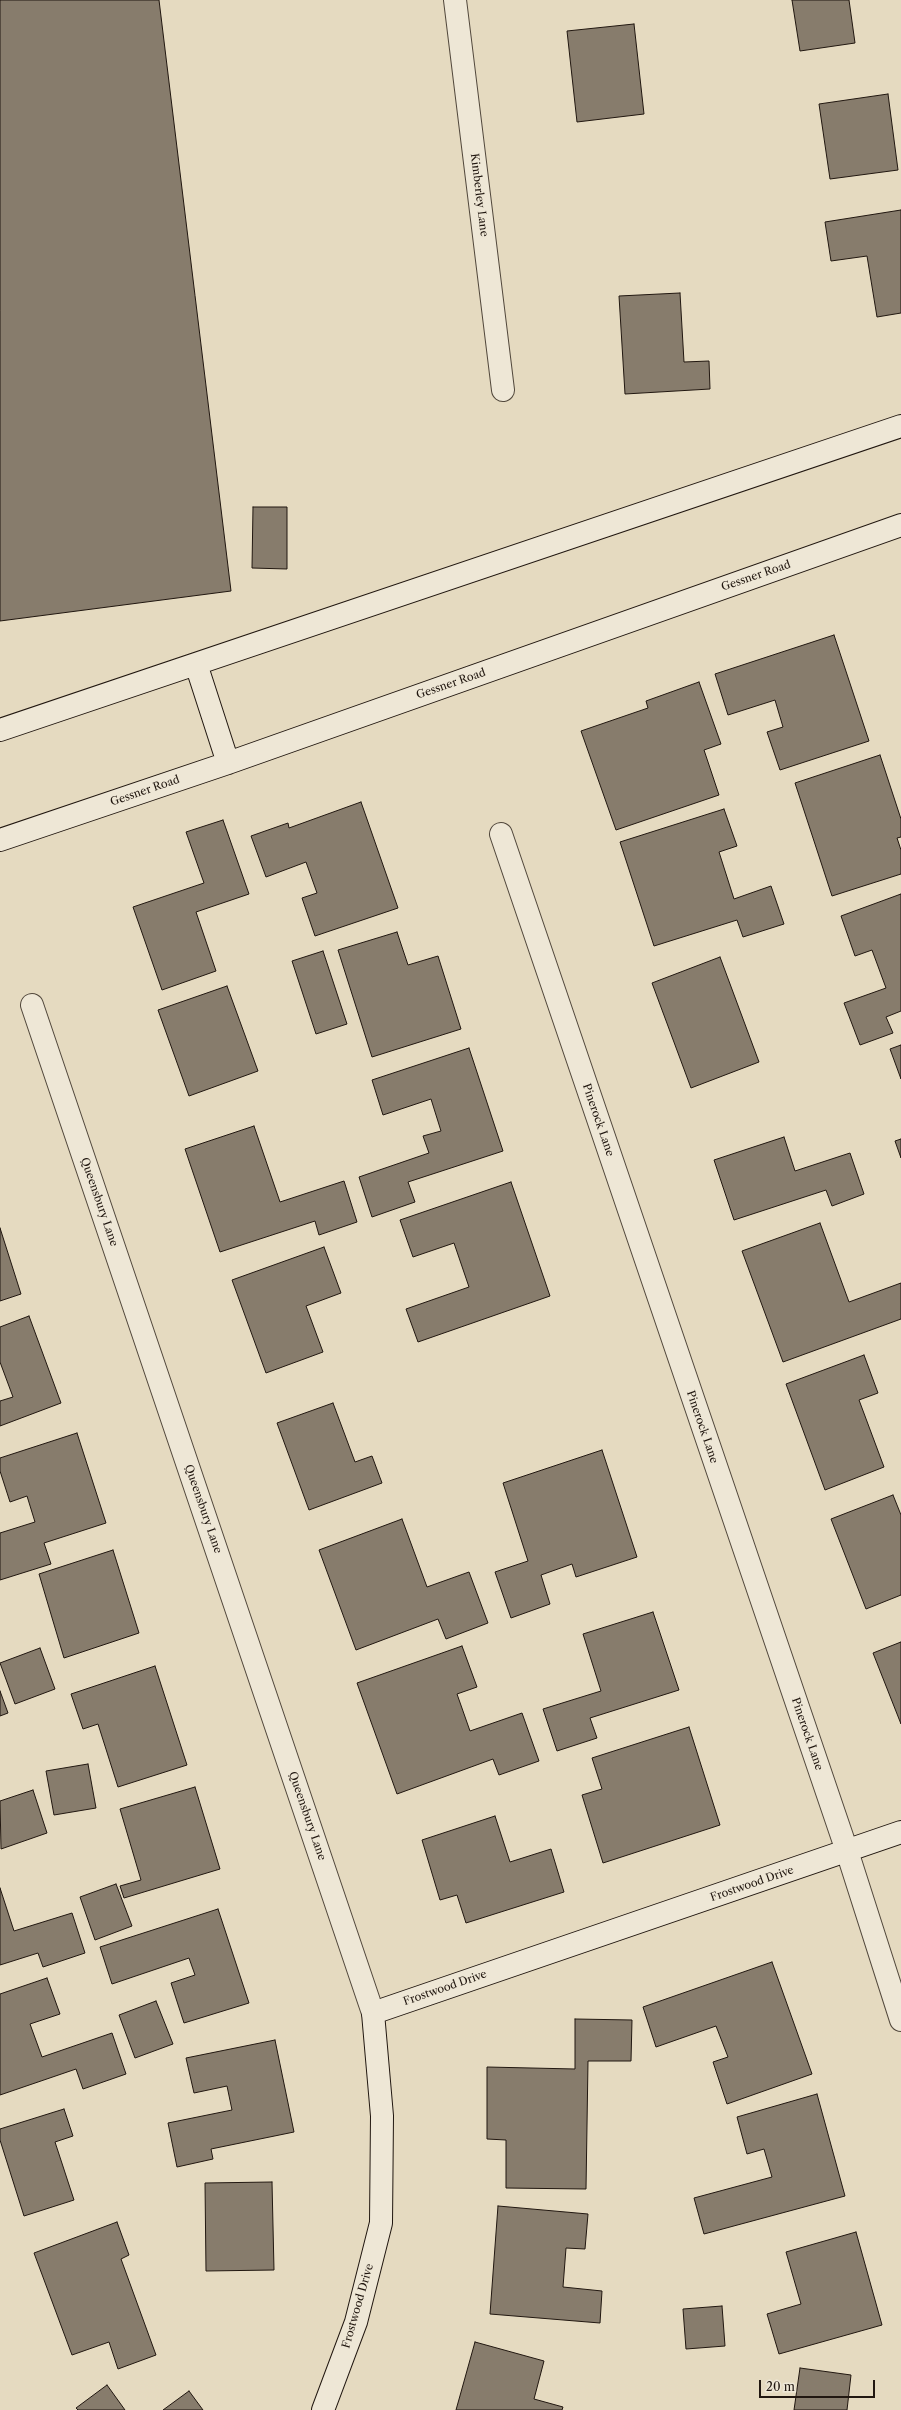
<!DOCTYPE html>
<html>
<head>
<meta charset="utf-8">
<style>
	body { margin:0 }
	#map { position:relative; width:901px; height:2410px; overflow:hidden; background:#e5dac0; font-family:"Libre Caslon Text",serif }
	canvas { display:block }
	.scale { position:absolute; left:759px; top:2380px; width:116px; height:18px; box-sizing:border-box; border:2px solid #211710; border-top:0; padding-left:5px; font-size:12px; line-height:14px; white-space:nowrap; color:#211710; -webkit-text-stroke:3px #eee7d6; paint-order:stroke }
</style>
</head>
<body>
<div id="map">
<canvas width="901" height="2410"></canvas>
<div class="scale">20 m</div>
</div>
<script>
const g = document.querySelector('canvas').getContext('2d');
g.lineJoin = 'round';
function paint(path, color) {
  g.fillStyle = color;
  g.fill(path, 'evenodd');
}
function shape(rows) {
  const path = new Path2D();
  for (const r of rows) {
    path.moveTo(r[0], r[1]);
    for (let i = 2; i < r.length; i += 2) path.lineTo(r[i], r[i + 1]);
  }
  return path;
}
function trace(path, color, width, dash) {
  g.strokeStyle = color;
  g.lineWidth = width;
  g.lineCap = dash ? 'butt' : 'round';
  g.setLineDash(dash || []);
  g.stroke(path);
}
function drawText(font, color, halo, rows, align = 'center') {
  g.font = font + ' "Libre Caslon Text",serif';
  g.lineWidth = 3;
  g.setLineDash([]);
  g.textBaseline = 'middle';
  g.strokeStyle = halo;
  g.fillStyle = color;
  for (const [text, x, y, turn = 0] of rows) {
    g.save();
    g.translate(x, y);
    g.rotate((+turn || 0) * Math.PI / 180);
    g.textAlign = isNaN(turn) ? turn : align;
    if (halo) g.strokeText(text, 0, 0);
    g.fillText(text, 0, 0);
    g.restore();
  }
}
const building = shape([
	[0,0,159,0,231,591,0,621,0,0],
	[792,0,849,0,855,43,800,51,792,0],
	[634,24,644,114,577,122,567,31,634,24],
	[888,94,898,170,830,179,819,104,888,94],
	[901,210,901,313,877,317,867,256,831,261,825,222,901,210],
	[680,293,684,362,709,361,710,389,625,394,619,296,680,293],
	[253,507,287,507,287,569,252,568,253,507],
	[834,635,869,741,780,770,767,732,783,727,775,700,728,715,715,674,834,635],
	[699,682,721,744,704,750,719,795,616,830,581,731,648,708,646,701,699,682],
	[880,755,901,819,901,837,897,838,901,850,901,874,832,896,795,783,880,755],
	[361,802,398,908,315,936,302,898,317,893,306,862,266,877,251,836,288,823,289,828,361,802],
	[724,809,737,846,719,852,734,899,771,886,784,924,743,937,737,920,654,946,620,842,724,809],
	[223,820,249,894,196,912,216,971,162,990,133,907,204,883,186,832,223,820],
	[901,894,901,1011,886,1017,893,1033,860,1045,844,1003,886,988,872,950,855,956,841,916,901,894],
	[397,932,408,965,438,956,461,1029,372,1057,338,950,397,932],
	[323,951,347,1024,316,1034,292,961,323,951],
	[720,957,759,1062,691,1088,652,983,720,957],
	[227,986,258,1071,189,1096,158,1010,227,986],
	[901,1045,901,1079,890,1049,901,1045],
	[469,1048,503,1151,408,1182,415,1202,372,1217,359,1177,429,1153,423,1136,441,1131,431,1099,383,1115,372,1080,469,1048],
	[254,1126,280,1202,344,1181,357,1222,319,1235,315,1221,220,1252,185,1149,254,1126],
	[784,1137,795,1171,850,1153,864,1194,832,1206,826,1190,734,1220,714,1160,784,1137],
	[901,1139,901,1158,895,1141,901,1139],
	[511,1182,550,1296,418,1342,406,1309,469,1287,454,1243,413,1257,400,1220,511,1182],
	[820,1223,849,1302,901,1283,901,1319,783,1362,742,1251,820,1223],
	[0,1228,21,1294,0,1301,0,1228],
	[324,1247,341,1293,306,1306,323,1352,266,1373,232,1280,324,1247],
	[29,1316,61,1403,0,1426,0,1401,13,1397,0,1362,0,1327,29,1316],
	[864,1355,878,1393,859,1400,884,1467,825,1490,786,1384,864,1355],
	[333,1403,355,1462,372,1456,382,1483,309,1510,277,1423,333,1403],
	[77,1433,106,1523,44,1543,51,1564,0,1580,0,1533,35,1522,27,1496,10,1502,0,1471,0,1458,77,1433],
	[602,1450,637,1557,576,1577,572,1564,541,1575,550,1604,511,1618,495,1572,528,1561,503,1483,602,1450],
	[893,1495,901,1515,901,1595,866,1609,831,1519,893,1495],
	[402,1519,427,1587,469,1572,488,1623,446,1639,438,1619,356,1650,319,1550,402,1519],
	[113,1550,139,1633,64,1658,39,1574,113,1550],
	[653,1612,679,1690,590,1718,597,1738,557,1751,543,1709,601,1691,583,1634,653,1612],
	[901,1642,901,1724,873,1653,901,1642],
	[462,1646,477,1687,457,1694,470,1731,522,1713,539,1761,499,1775,493,1759,397,1794,357,1683,462,1646],
	[40,1648,55,1689,15,1704,0,1663,40,1648],
	[155,1666,187,1765,118,1787,98,1724,83,1729,71,1694,155,1666],
	[0,1691,8,1713,0,1716,0,1691],
	[689,1727,720,1825,603,1863,582,1795,602,1789,592,1758,689,1727],
	[88,1764,96,1808,54,1815,46,1771,88,1764],
	[195,1787,220,1869,124,1898,120,1886,141,1880,120,1809,195,1787],
	[33,1790,47,1833,1,1849,0,1801,33,1790],
	[495,1816,510,1862,551,1849,564,1892,466,1923,457,1895,440,1900,422,1840,495,1816],
	[116,1884,132,1926,95,1940,80,1897,116,1884],
	[0,1888,14,1931,72,1913,85,1953,43,1967,38,1953,0,1965,0,1888],
	[218,1909,249,2003,184,2023,171,1983,195,1975,189,1958,112,1984,100,1947,218,1909],
	[772,1962,812,2074,727,2104,713,2062,728,2057,716,2026,656,2047,643,2007,772,1962],
	[47,1978,60,2014,30,2024,42,2057,112,2033,126,2074,83,2089,76,2069,0,2095,0,1994,47,1978],
	[156,2001,173,2044,135,2058,119,2015,156,2001],
	[575,2019,632,2020,631,2061,588,2061,586,2189,506,2188,506,2140,487,2139,487,2067,575,2069,575,2019],
	[275,2040,294,2132,211,2149,213,2159,177,2167,168,2123,232,2110,227,2086,194,2093,186,2058,275,2040],
	[817,2094,845,2196,704,2234,694,2198,772,2177,764,2149,747,2154,737,2117,817,2094],
	[64,2109,73,2136,55,2142,74,2200,24,2216,0,2140,0,2129,64,2109],
	[272,2182,274,2270,206,2271,205,2183,272,2182],
	[498,2206,588,2214,585,2249,566,2248,563,2287,602,2291,600,2323,490,2314,498,2206],
	[117,2222,129,2255,121,2259,156,2355,118,2369,109,2342,72,2355,34,2253,117,2222],
	[856,2232,882,2325,779,2354,767,2314,801,2304,786,2252,856,2232],
	[722,2306,725,2346,686,2349,683,2309,722,2306],
	[475,2342,544,2361,534,2399,563,2407,562,2410,456,2410,475,2342],
	[800,2368,851,2375,847,2410,794,2410,800,2368],
	[107,2385,125,2410,78,2410,76,2408,107,2385],
	[189,2391,203,2410,163,2410,189,2391]
]);
paint(building, '#877c6c');
trace(building, '#211710', 1);
const street = shape([
	[455,0,503,390],
	[501,834,847,1851,901,2020],
	[32,1005,373,2013]
]);
const secondary = shape([
	[196,664,228,763],
	[0,730,901,426],
	[0,840,228,763,901,525],
	[323,2410,356,2322,381,2223,382,2116,373,2013,901,1832]
]);
trace(street, '#52483c', 24);
trace(secondary, '#211710', 24);
trace(street, '#eee7d6', 22);
trace(secondary, '#eee7d6', 22);
drawText('11px', '#211710', '#eee7d6', [
	["Kimberley Lane",479,195,83],
	["Gessner Road",756,576,-19],
	["Gessner Road",451,684,-19],
	["Gessner Road",145,791,-19],
	["Pinerock Lane",598,1120,71],
	["Queensbury Lane",99,1202,71],
	["Pinerock Lane",702,1427,71],
	["Queensbury Lane",203,1509,71],
	["Pinerock Lane",807,1734,71],
	["Queensbury Lane",307,1816,71],
	["Frostwood Drive",752,1884,-19],
	["Frostwood Drive",445,1988,-19],
	["Frostwood Drive",358,2306,-74]
]);
</script>
</body>
</html>
